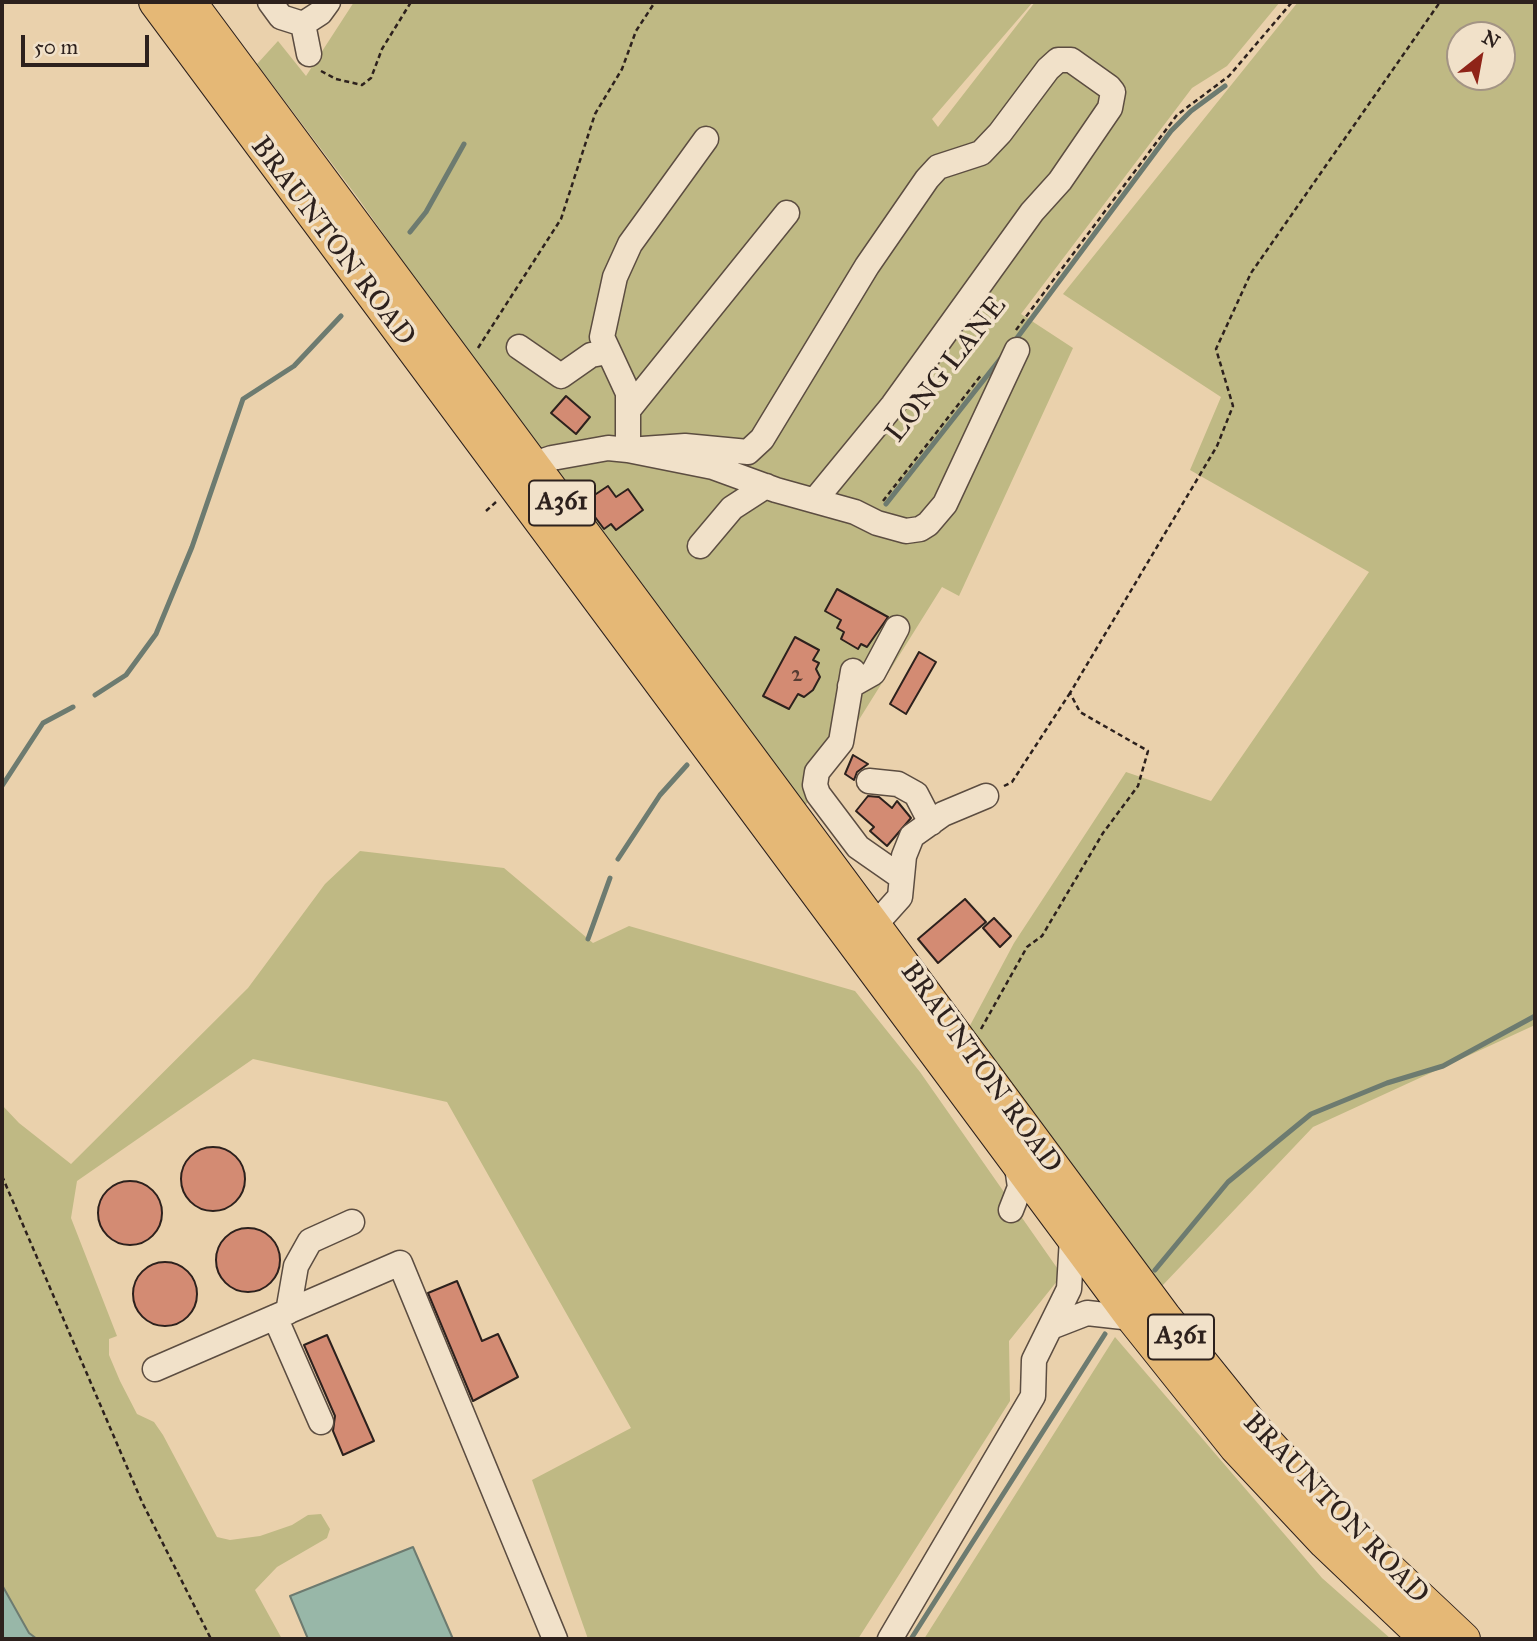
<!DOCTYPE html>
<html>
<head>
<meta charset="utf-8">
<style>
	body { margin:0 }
	#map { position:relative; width:1537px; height:1641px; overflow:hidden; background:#ead1ac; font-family:"IM FELL Great Primer",serif }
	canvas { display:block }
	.frame { position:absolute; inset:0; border:4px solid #2d211d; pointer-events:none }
	.north { position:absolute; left:1446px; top:21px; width:70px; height:70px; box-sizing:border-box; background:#f1e1c9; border:2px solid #a39484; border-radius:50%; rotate:31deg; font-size:19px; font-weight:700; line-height:28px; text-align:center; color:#2d211d }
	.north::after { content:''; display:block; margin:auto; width:24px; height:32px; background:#8f2418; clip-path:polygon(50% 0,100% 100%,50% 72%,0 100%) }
	.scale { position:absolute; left:21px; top:35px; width:128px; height:32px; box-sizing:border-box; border:4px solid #2d211d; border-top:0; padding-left:9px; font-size:21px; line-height:24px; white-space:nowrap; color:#2d211d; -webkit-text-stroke:5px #f1e1c9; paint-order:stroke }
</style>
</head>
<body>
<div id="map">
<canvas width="1537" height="1641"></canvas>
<div class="frame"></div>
<div class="north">N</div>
<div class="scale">50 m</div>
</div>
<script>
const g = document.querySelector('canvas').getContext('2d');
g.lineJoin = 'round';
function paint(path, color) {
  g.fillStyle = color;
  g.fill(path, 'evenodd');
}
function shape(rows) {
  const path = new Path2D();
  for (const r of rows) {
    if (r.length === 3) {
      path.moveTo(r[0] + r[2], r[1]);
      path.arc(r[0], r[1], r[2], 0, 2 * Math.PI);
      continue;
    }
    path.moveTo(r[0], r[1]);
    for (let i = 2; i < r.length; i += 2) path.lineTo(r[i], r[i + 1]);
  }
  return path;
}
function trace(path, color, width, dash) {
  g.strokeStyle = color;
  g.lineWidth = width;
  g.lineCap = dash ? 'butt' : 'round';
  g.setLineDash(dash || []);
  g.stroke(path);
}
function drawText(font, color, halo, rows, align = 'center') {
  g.font = font + ' "IM FELL Great Primer",serif';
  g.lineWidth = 7;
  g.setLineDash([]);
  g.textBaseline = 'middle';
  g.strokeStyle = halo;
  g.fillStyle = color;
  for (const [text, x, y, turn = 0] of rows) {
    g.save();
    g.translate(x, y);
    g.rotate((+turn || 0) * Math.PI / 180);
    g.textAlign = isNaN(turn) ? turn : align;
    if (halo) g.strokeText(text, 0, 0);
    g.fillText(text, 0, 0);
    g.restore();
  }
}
paint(shape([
	[354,2,1033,2,932,119,938,127,1035,2,1280,2,1227,66,1192,88,1021,314,1073,348,959,596,942,587,805,806,474,362,358,198,257,64,278,41,306,76],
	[1298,2,1535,2,1535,1025,1313,1127,1162,1286,966,1033,1014,943,1126,772,1211,801,1369,572,1190,470,1221,397,1063,294],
	[1460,35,1502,35,1502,77,1460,77],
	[360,851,504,868,593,943,629,926,855,991,920,1072,1062,1275,1009,1341,1010,1401,858,1639,588,1639,532,1480,631,1428,447,1102,253,1059,77,1181,71,1218,117,1336,109,1339,109,1355,120,1381,137,1414,154,1422,163,1435,217,1537,230,1540,260,1536,292,1525,308,1515,321,1514,330,1529,327,1538,277,1567,255,1590,282,1639,2,1639,2,1105,19,1123,71,1164,248,988,325,884],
	[1115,1337,1322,1578,1391,1639,924,1639]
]), '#bfb984');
const water = shape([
	[413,1547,453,1639,308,1639,290,1596,413,1547],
	[2,1585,29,1633,37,1639,2,1639,2,1585]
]);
paint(water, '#98b7a8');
trace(water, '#6d7b70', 2);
trace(shape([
	[410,232,426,212,464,144],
	[1014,342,1171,131,1191,111,1225,86],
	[886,504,1001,358],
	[95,695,126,675,156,634,192,547,243,399,294,366,341,316],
	[2,786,43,723,73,707],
	[618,859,660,795,687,765],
	[588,939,610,878],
	[1155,1270,1228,1182,1311,1114,1387,1083,1443,1066,1535,1016],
	[911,1639,1105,1334]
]), '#6d7b70', 5);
const building = shape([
	[566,396,590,417,576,434,551,413,566,396],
	[608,486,616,497,628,489,643,510,616,530,611,524,604,529,577,493,588,489,593,496,608,486],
	[837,589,888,617,867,647,861,644,858,649,841,639,844,632,837,628,841,620,825,611,837,589],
	[795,637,819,650,813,660,819,663,816,669,820,677,813,690,804,697,798,694,789,709,763,696,795,637],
	[919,652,936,662,906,714,890,704,919,652],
	[853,755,868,764,857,772,854,780,845,774,853,755],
	[868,796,879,797,892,808,897,801,911,818,887,846,870,831,874,827,856,811,868,796],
	[965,899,986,922,938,963,918,939,965,899],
	[994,918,1011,936,1000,947,983,928,994,918],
	[213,1179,32],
	[130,1213,32],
	[248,1260,32],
	[165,1294,32],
	[457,1281,482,1341,498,1334,518,1377,473,1401,428,1293,457,1281],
	[327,1335,374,1441,343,1455,333,1431,335,1416,304,1345,327,1335]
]);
paint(building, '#d38b73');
trace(building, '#2d211d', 2);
const minor = shape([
	[270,2,281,17,303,24,320,13,328,2],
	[303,24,309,54],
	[519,347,561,376,591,355,607,352],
	[629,409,787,213],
	[628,450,685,446,748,452,762,439,867,266,927,179,938,167,981,153,1000,133,1048,69,1058,60,1071,60,1109,87,1113,92,1110,108,1060,181,1032,212,893,405,815,500],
	[628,450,628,393,602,337,615,277,630,244,706,139],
	[519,475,534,464,552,458,608,448,628,450,713,467,776,490,855,512,877,523,906,531,920,529,928,524,945,504,1017,350],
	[700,546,732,508,766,486],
	[853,671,841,742,817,772,815,785,818,794,858,847,901,877],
	[850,686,873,673,897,628],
	[869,781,898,784,916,794,931,823],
	[874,926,900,897,904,856,912,836,943,814,986,796],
	[1011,1210,1020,1187,1016,1160],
	[288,1312,296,1266,310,1241,352,1222],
	[275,1317,321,1422],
	[1051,1327,1087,1313,1132,1318],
	[155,1369,400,1263,555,1639],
	[890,1639,1033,1396,1034,1360,1069,1289,1072,1238]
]);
const major = shape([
	[155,2,1132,1318,1235,1447,1325,1543,1426,1639],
	[190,2,1165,1317,1256,1430,1343,1525,1464,1639]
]);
trace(minor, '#5c4d41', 27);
trace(major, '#2d211d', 34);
trace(shape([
	[321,71,336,79,362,85,371,78,382,49,411,2],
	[1016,330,1177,115,1229,76,1292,2],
	[478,348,561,219,595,114,622,69,636,31,655,2],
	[883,501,982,374],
	[486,511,496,502],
	[1004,786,1012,782,1070,693],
	[981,1029,1027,947,1042,936,1103,833,1138,786,1148,751,1080,712,1070,693,1217,446,1233,406,1216,349,1251,273,1440,2],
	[2,1176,142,1502,211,1639]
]), '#2d211d', 2.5, [5, 3.5]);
trace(minor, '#f1e1c9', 24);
trace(major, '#e5b876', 32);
drawText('24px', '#563c32', null, [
	["2",797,675]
]);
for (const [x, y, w] of [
	[562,503,66],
	[1181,1337,66]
]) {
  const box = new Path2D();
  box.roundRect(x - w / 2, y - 22.5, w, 45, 5);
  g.fillStyle = '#f1e1c9';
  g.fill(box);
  trace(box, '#2d211d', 2);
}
drawText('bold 26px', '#2d211d', null, [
	["A361",562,503],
	["A361",1181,1337]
]);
drawText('28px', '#2d211d', '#f1e1c9', [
	["BRAUNTON ROAD",332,242,53],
	["LONG LANE",947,370,-52],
	["BRAUNTON ROAD",980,1068,54],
	["BRAUNTON ROAD",1335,1509,46]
]);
</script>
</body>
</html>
